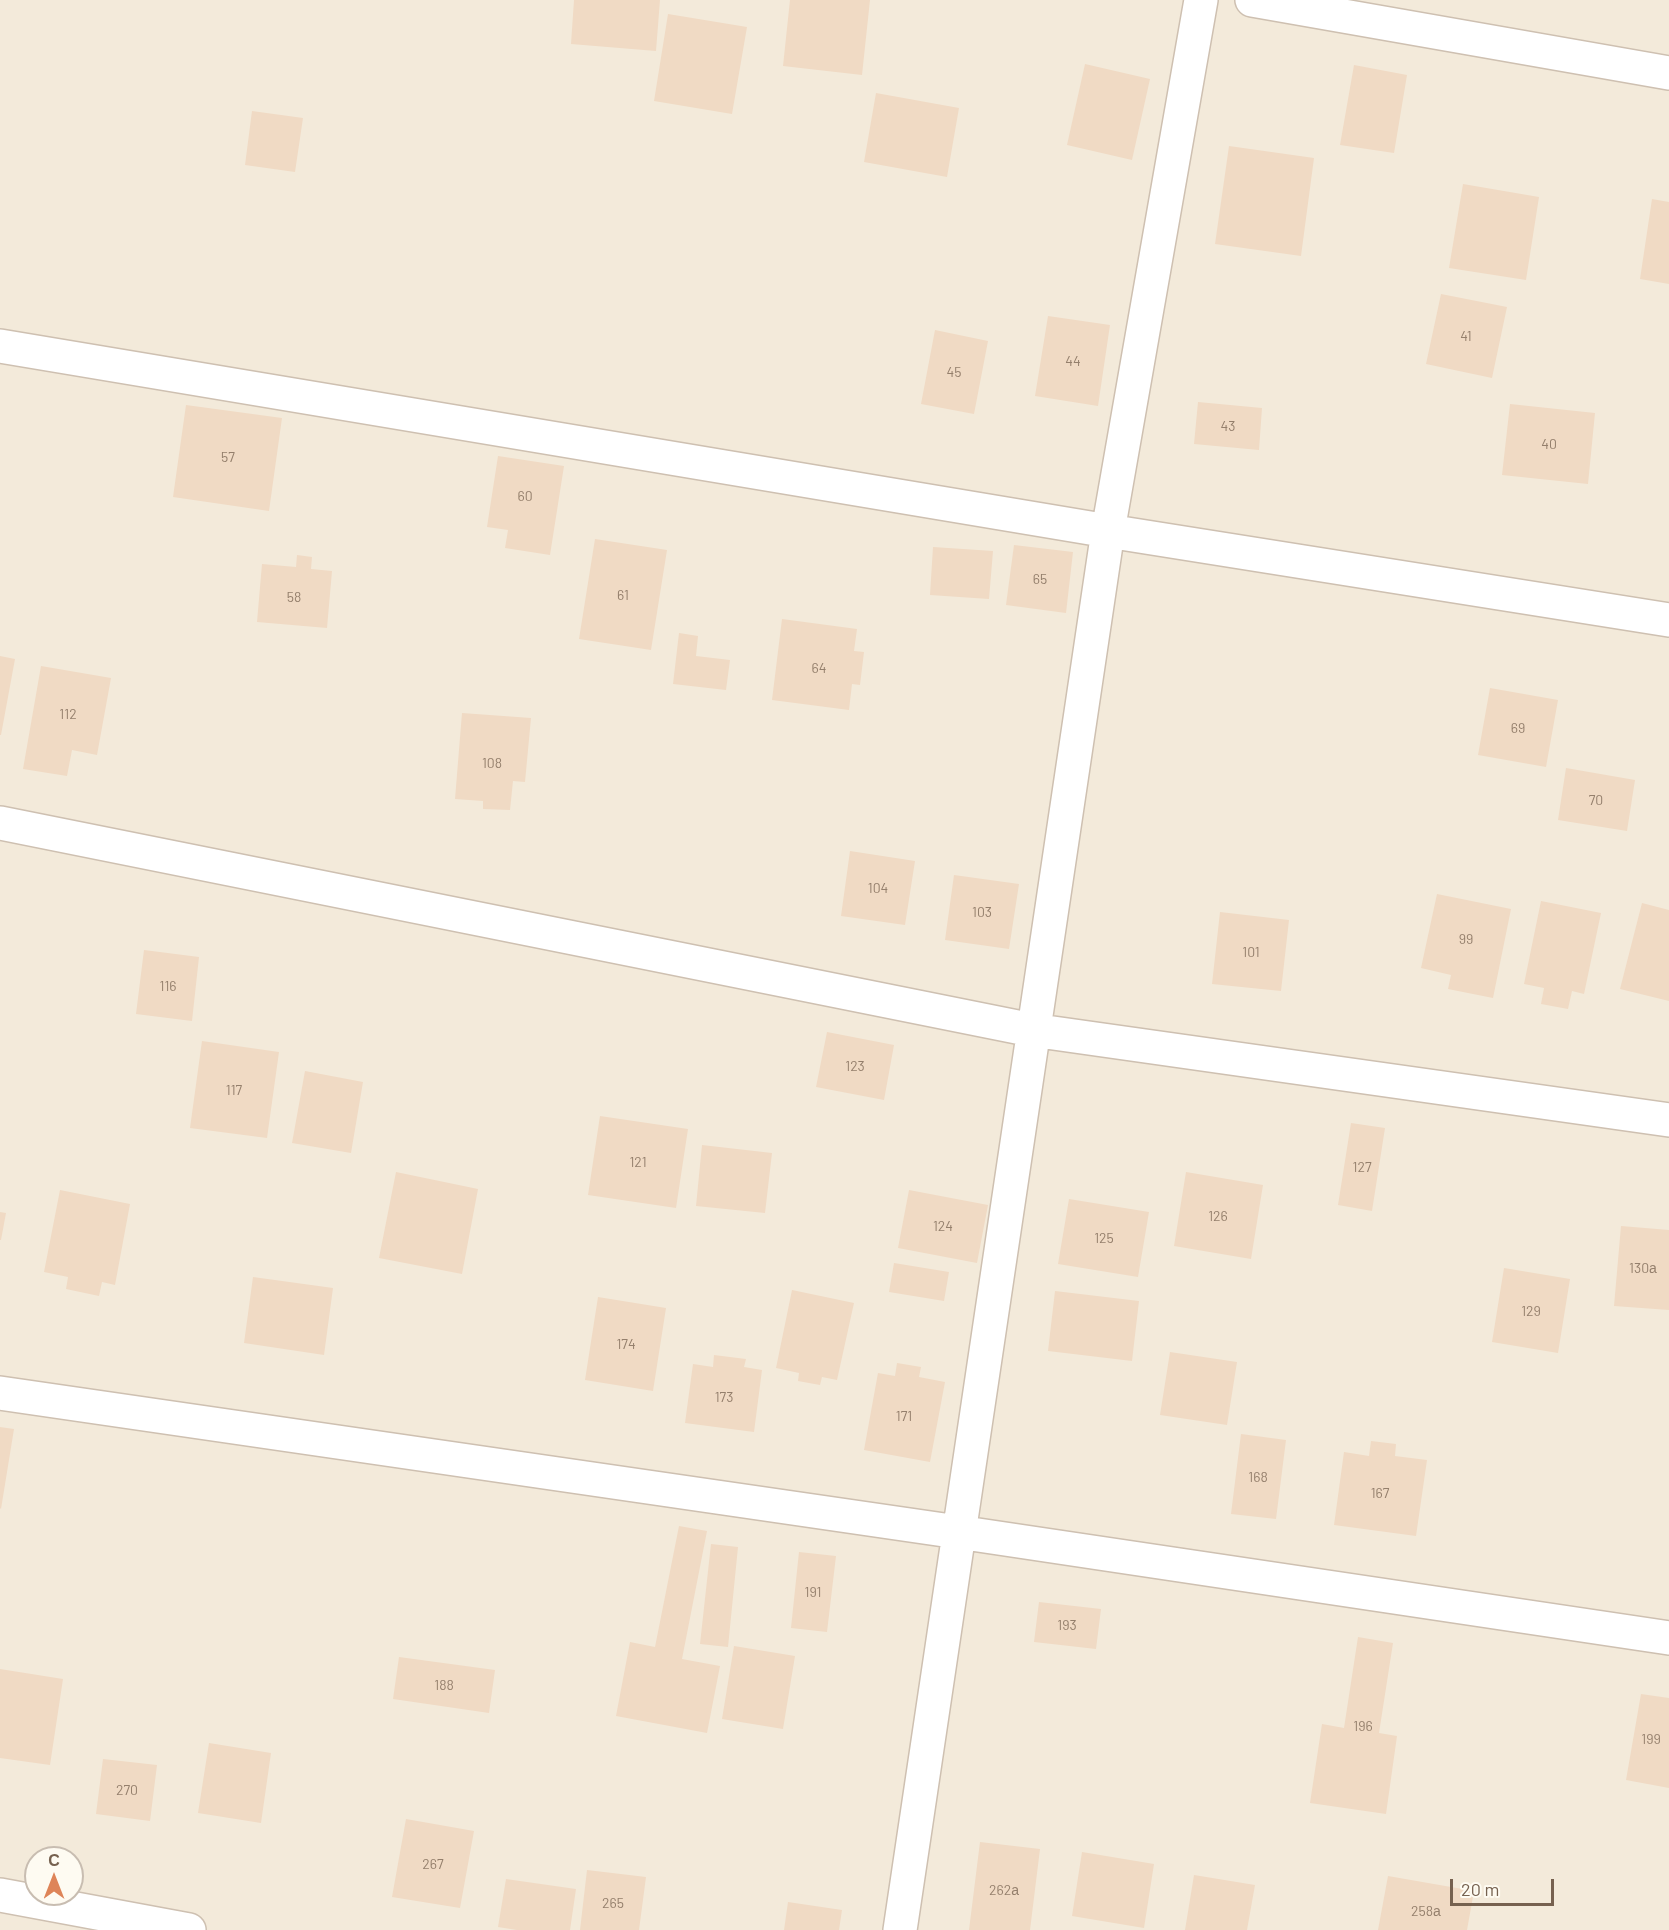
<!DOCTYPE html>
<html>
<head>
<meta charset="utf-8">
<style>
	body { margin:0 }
	#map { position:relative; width:1669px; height:1930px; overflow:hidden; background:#fcf7eb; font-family:Barlow,sans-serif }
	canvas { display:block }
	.north { position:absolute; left:24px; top:1846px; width:60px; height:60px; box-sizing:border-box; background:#fefbf2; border:2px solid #c8bdb1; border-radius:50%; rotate:0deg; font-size:16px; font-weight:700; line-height:24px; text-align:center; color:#76614f }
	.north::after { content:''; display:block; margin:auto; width:21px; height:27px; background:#de8458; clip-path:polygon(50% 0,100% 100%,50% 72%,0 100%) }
	.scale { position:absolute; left:1450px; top:1879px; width:104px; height:27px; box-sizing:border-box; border:3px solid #76614f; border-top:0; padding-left:8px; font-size:18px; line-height:21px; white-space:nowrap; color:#76614f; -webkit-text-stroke:4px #fefbf2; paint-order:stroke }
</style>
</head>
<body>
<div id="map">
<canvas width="1669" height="1930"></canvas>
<div class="north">С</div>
<div class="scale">20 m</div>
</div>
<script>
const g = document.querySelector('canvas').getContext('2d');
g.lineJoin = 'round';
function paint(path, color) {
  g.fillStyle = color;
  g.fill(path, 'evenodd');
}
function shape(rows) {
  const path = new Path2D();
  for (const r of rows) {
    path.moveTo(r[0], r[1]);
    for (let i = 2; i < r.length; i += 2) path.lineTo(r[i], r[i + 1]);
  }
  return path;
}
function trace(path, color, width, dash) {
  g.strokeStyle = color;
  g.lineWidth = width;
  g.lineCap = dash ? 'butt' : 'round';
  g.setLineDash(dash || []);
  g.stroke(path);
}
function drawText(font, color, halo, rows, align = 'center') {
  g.font = font + ' Barlow,sans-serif';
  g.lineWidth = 4.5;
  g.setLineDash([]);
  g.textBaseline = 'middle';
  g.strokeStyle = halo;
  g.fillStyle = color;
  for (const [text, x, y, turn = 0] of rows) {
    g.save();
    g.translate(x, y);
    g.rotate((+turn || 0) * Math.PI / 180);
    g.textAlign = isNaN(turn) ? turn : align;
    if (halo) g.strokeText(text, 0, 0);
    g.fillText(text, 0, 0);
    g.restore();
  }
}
paint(shape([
	[0,0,1669,0,1669,1930,0,1930],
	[36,1858,72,1858,72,1894,36,1894]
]), '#f3eada');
paint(shape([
	[574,0,660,0,656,51,571,44],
	[790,0,870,0,862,75,783,66],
	[668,14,747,27,732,114,654,101],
	[1085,64,1150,79,1132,160,1067,145],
	[1354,65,1407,75,1394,153,1340,145],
	[876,93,959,108,947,177,864,162],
	[252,111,303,118,295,172,245,165],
	[1229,146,1314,158,1301,256,1215,244],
	[1463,184,1539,197,1526,280,1449,268],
	[1652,199,1669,202,1669,284,1640,279],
	[1441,294,1507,307,1492,378,1426,364],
	[1048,316,1110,325,1098,406,1035,396],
	[935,330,988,341,974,414,921,404],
	[1198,402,1262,408,1259,450,1194,444],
	[1510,404,1595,413,1588,484,1502,475],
	[186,405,282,418,269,511,173,497],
	[498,456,564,466,550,555,505,548,508,530,487,527],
	[595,539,667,550,651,650,579,639],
	[1014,545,1073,552,1066,613,1006,605],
	[933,547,993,551,989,599,930,595],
	[297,555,312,557,311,569,332,571,327,628,257,622,262,564,296,567],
	[782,619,857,629,854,651,864,652,860,685,852,684,849,710,772,700],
	[679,633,698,636,696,656,730,660,726,690,673,684],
	[0,656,15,659,1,735,0,735],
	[41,666,111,678,97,755,72,750,67,776,23,769],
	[1490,688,1558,700,1546,767,1478,755],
	[462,713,531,718,525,782,513,781,510,810,483,809,483,801,455,799],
	[1566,768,1635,780,1627,831,1558,820],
	[850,851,915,861,905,925,841,916],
	[954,875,1019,884,1009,949,945,940],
	[1437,894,1511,909,1493,998,1448,989,1451,975,1421,968],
	[1541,901,1601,913,1584,994,1572,991,1568,1009,1541,1004,1544,988,1524,984],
	[1642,903,1669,910,1669,1001,1620,989],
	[1220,912,1289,920,1281,991,1212,984],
	[144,950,199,957,192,1021,136,1014],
	[827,1032,894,1045,884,1100,816,1087],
	[202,1041,279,1052,267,1138,190,1128],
	[305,1071,363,1082,351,1153,292,1143],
	[600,1116,688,1129,676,1208,588,1195],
	[1351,1123,1385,1128,1372,1211,1338,1205],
	[702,1145,772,1153,765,1213,696,1206],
	[396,1172,478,1189,462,1274,379,1258],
	[1186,1172,1263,1185,1251,1259,1174,1246],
	[60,1190,130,1204,115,1285,102,1282,99,1296,66,1289,68,1277,44,1272],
	[909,1190,988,1205,977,1263,898,1248],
	[1069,1199,1149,1212,1138,1277,1058,1264],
	[0,1212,6,1213,1,1240,0,1240],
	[1621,1226,1669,1230,1669,1310,1614,1306],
	[894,1263,949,1272,944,1301,889,1292],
	[1504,1268,1570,1279,1558,1353,1492,1342],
	[253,1277,333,1288,324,1355,244,1343],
	[792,1290,854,1303,837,1380,822,1377,820,1385,798,1381,799,1373,776,1368],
	[1055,1291,1139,1301,1132,1361,1048,1351],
	[598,1297,666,1308,653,1391,585,1380],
	[1170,1352,1237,1362,1227,1425,1160,1415],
	[714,1355,746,1359,744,1367,762,1370,754,1432,685,1423,693,1364,713,1367],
	[897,1363,921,1367,919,1377,945,1382,930,1462,864,1450,878,1373,895,1376],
	[0,1427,14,1429,1,1509,0,1508],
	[1241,1434,1286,1440,1276,1519,1231,1514],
	[1371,1441,1396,1444,1395,1456,1427,1460,1416,1536,1334,1525,1344,1452,1369,1456],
	[679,1526,707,1531,682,1659,720,1666,707,1733,616,1716,630,1642,655,1647],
	[711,1544,738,1547,728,1647,700,1644],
	[799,1552,836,1556,827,1632,791,1628],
	[1039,1602,1101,1609,1096,1649,1034,1642],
	[1358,1637,1393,1643,1379,1733,1397,1736,1386,1814,1310,1803,1322,1724,1344,1728],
	[734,1646,795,1656,783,1729,722,1719],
	[399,1657,495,1670,489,1713,393,1699],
	[0,1669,63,1679,50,1765,0,1758],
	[1641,1694,1669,1698,1669,1788,1626,1780],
	[209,1743,271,1753,261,1823,198,1813],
	[103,1759,157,1765,150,1821,96,1814],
	[406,1819,474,1831,460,1908,392,1897],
	[980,1842,1040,1849,1030,1930,969,1930],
	[1082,1852,1154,1864,1144,1928,1072,1916],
	[587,1870,646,1877,639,1930,580,1930],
	[1194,1875,1255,1885,1247,1930,1185,1930],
	[1388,1876,1474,1891,1467,1930,1378,1930],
	[506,1879,576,1889,570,1930,517,1930,498,1927],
	[788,1902,842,1910,839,1930,784,1930]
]), '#f0dac4');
const minor = shape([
	[1252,0,1669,73],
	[0,346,1108,531,1669,620],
	[0,823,1032,1030,1669,1120],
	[0,1393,958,1532,1669,1638],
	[0,1895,189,1930],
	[900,1930,1108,531,1201,0]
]);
trace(minor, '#cec0b1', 36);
trace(minor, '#fff', 33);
drawText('14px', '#947f6c', null, [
	["41",1466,336],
	["44",1073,361],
	["45",954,372],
	["43",1228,426],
	["40",1549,444],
	["57",228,457],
	["60",525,496],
	["65",1040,579],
	["61",623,595],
	["58",294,597],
	["64",819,668],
	["112",68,714],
	["69",1518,728],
	["108",492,763],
	["70",1596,800],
	["104",878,888],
	["103",982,912],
	["99",1466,939],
	["101",1251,952],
	["116",168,986],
	["123",855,1066],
	["117",234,1090],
	["121",638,1162],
	["127",1362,1167],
	["126",1218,1216],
	["124",943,1226],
	["125",1104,1238],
	["130а",1643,1268],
	["129",1531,1311],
	["174",626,1344],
	["173",724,1397],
	["171",904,1416],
	["168",1258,1477],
	["167",1380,1493],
	["191",813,1592],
	["193",1067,1625],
	["188",444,1685],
	["196",1363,1726],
	["199",1651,1739],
	["270",127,1790],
	["267",433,1864],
	["262а",1004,1890],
	["265",613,1903],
	["258а",1426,1911]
]);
</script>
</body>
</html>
